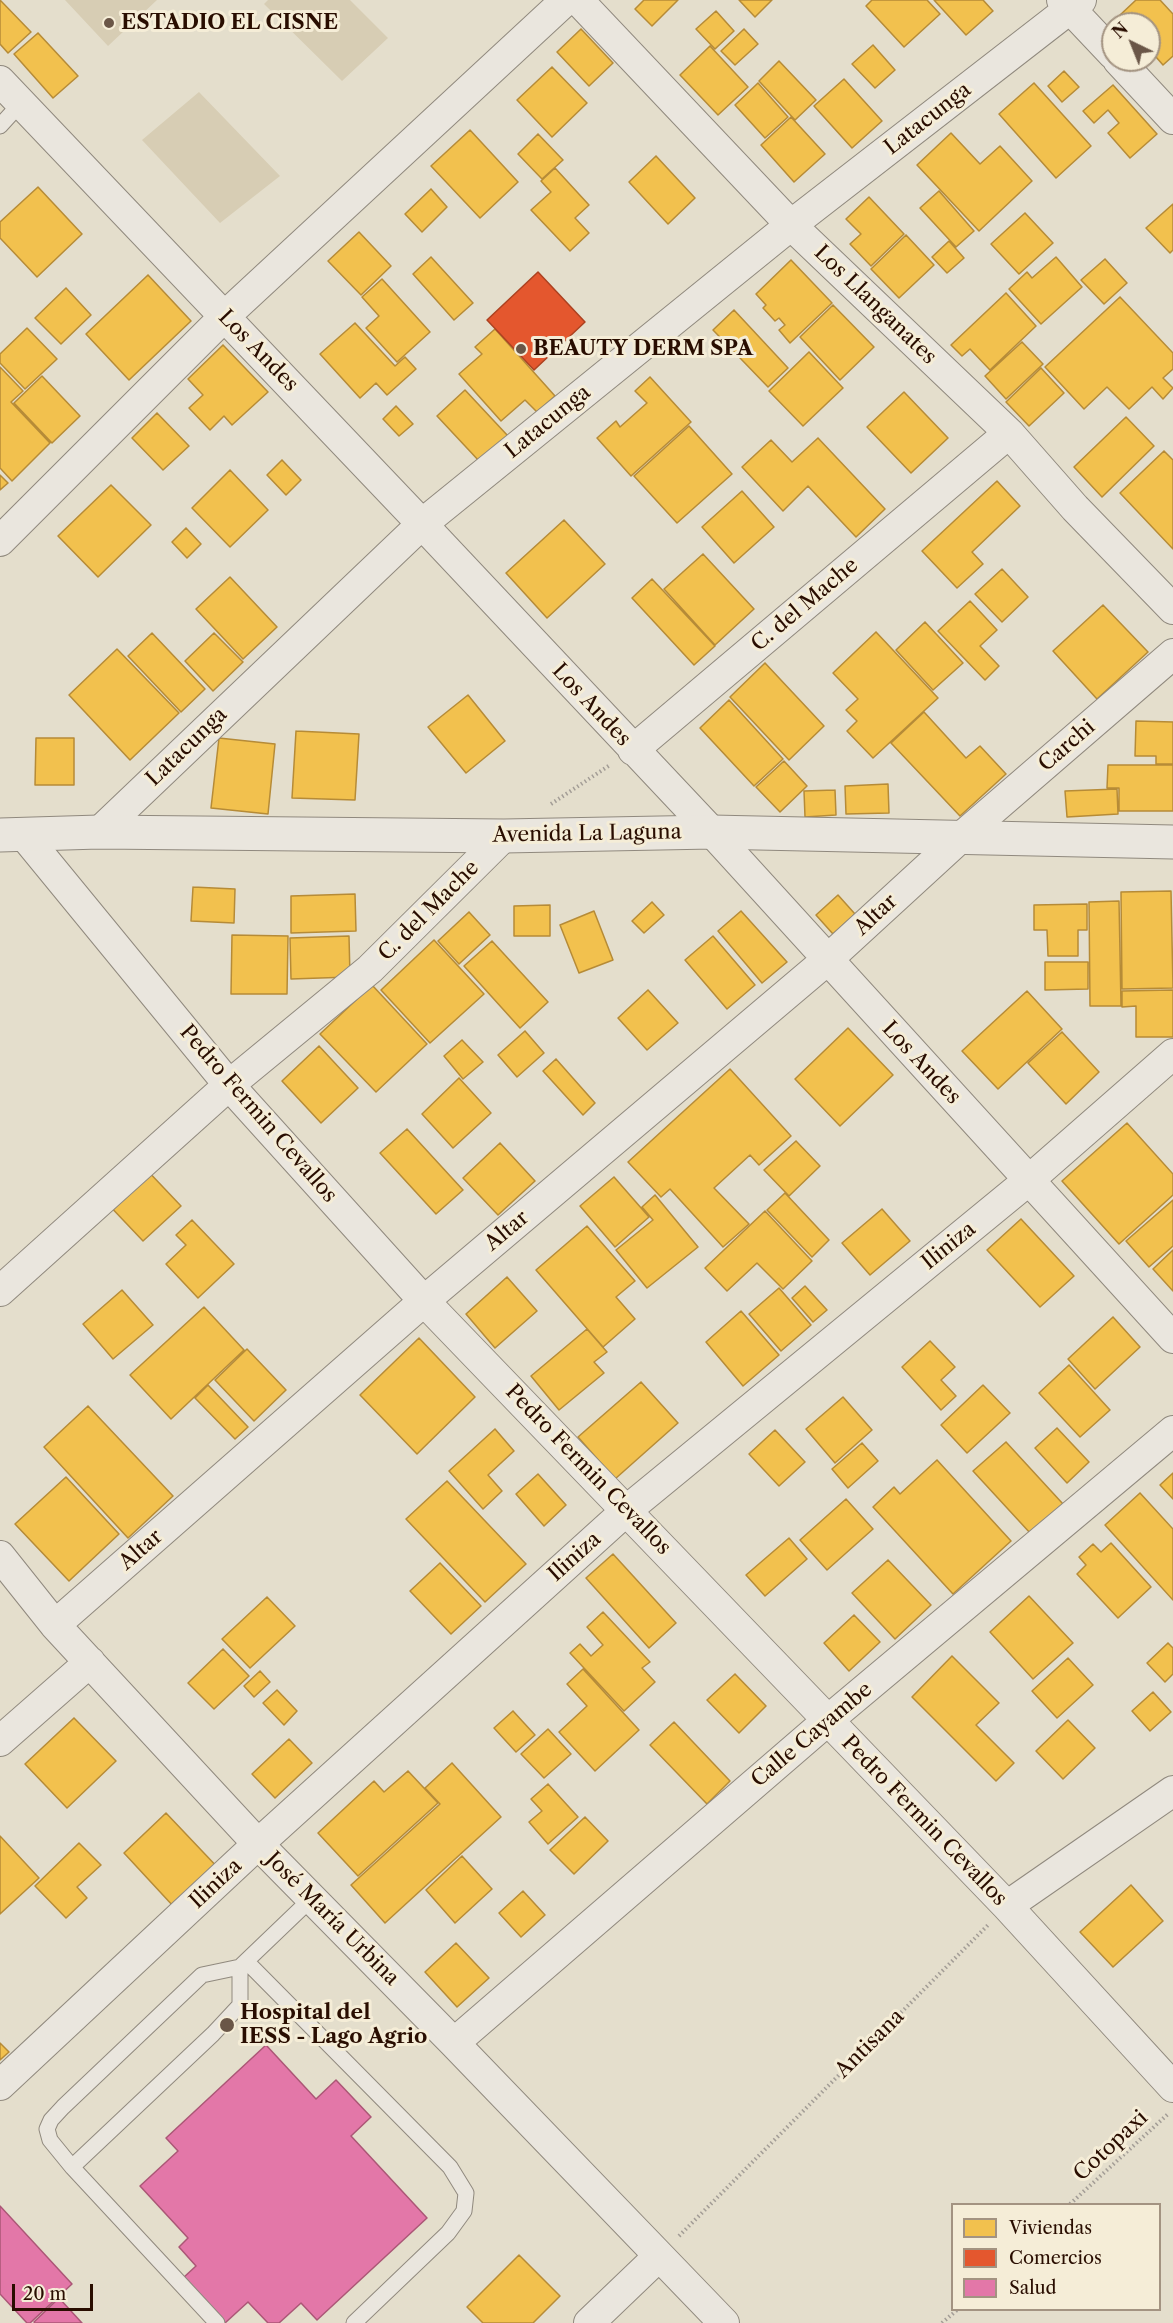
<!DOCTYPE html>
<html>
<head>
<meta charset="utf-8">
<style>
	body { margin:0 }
	#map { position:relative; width:1173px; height:2323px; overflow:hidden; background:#e4decc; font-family:"Libre Caslon Text",serif }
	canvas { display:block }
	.legend { position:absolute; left:951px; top:2203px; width:210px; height:108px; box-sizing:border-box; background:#f5edd7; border:2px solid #a39381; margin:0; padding:8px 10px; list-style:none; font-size:18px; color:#290d00 }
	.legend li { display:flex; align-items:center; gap:12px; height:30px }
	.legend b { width:30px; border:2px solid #a39381 }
	.north { position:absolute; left:1101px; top:12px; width:60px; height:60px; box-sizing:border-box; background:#f5edd7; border:2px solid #a39381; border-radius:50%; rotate:317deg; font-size:16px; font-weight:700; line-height:24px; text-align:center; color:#290d00 }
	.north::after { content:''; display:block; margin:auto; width:21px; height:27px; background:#6a5647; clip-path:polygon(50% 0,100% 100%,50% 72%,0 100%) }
	.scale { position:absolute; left:12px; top:2284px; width:81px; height:27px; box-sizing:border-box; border:3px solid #290d00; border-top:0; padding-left:8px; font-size:18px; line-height:21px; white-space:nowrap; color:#290d00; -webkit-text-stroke:4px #f5edd7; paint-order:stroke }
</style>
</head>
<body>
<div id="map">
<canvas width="1173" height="2323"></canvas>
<ul class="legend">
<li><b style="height:16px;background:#f2c14e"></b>Viviendas</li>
<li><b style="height:16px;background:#e4572e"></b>Comercios</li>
<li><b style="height:16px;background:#e377a8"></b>Salud</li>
</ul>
<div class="north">N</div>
<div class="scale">20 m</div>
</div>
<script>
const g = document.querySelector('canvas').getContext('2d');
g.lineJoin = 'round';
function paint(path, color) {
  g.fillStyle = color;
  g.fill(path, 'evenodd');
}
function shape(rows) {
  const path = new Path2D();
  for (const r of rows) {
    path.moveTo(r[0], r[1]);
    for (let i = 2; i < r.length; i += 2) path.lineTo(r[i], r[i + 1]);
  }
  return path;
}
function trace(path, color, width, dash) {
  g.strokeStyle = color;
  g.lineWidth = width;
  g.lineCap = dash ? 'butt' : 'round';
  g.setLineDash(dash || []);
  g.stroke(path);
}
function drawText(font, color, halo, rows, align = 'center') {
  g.font = font + ' "Libre Caslon Text",serif';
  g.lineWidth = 6;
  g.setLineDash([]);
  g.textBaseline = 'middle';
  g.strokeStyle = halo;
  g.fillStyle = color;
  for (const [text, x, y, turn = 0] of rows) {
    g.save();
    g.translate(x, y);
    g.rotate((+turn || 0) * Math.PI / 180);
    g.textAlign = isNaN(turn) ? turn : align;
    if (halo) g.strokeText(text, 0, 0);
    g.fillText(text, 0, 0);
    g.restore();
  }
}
paint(shape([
	[65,0,157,0,108,46],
	[268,0,350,0,388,38,342,81,264,4],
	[199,92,280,176,220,223,142,140]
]), '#d7cdb4');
const homes = shape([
	[0,0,31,32,8,53,0,44,0,0],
	[644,0,678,0,652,26,635,9,644,0],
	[739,0,772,0,755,17,739,0],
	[872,0,927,0,940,14,904,47,866,6,872,0],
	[934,0,983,0,993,11,966,35,934,0],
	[1136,0,1160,0,1173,14,1173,56,1163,65,1149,49,1149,24,1126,24,1119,16,1136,0],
	[716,11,734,31,715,49,696,29,716,11],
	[581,29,613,63,589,86,557,52,581,29],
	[744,29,758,44,735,65,721,51,744,29],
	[38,33,78,76,53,98,14,54,38,33],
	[873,45,895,70,875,88,852,64,873,45],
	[710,46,748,87,718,115,680,75,710,46],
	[779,61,816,100,795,120,759,81,779,61],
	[552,67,587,103,552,137,517,100,552,67],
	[1064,71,1079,87,1062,102,1048,86,1064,71],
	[844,79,882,121,852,148,814,106,844,79],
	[758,83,788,117,765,138,735,105,758,83],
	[1034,83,1091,146,1056,178,999,114,1034,83],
	[1113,85,1157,134,1130,158,1108,133,1119,123,1108,110,1094,123,1083,111,1113,85],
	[791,117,825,154,794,182,761,145,791,117],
	[470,130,518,182,480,218,431,166,470,130],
	[951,133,980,164,1000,146,1032,181,979,231,917,165,951,133],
	[538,134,563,160,542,179,518,154,538,134],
	[656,156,695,198,668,224,629,182,656,156],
	[555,168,589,205,575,218,589,233,570,251,531,210,551,192,541,181,555,168],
	[38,187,82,234,37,277,0,238,0,222,38,187],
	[431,189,447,207,422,232,405,214,431,189],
	[939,191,974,231,956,247,920,208,939,191],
	[869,197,904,234,871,266,850,244,861,234,846,219,869,197],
	[1173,204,1173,250,1170,253,1146,228,1173,204],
	[1025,213,1053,243,1019,274,991,244,1025,213],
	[359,232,391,266,361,295,328,261,359,232],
	[906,235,934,265,899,298,871,269,906,235],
	[949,241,964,258,947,273,932,257,949,241],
	[431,257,473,303,454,320,413,274,431,257],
	[1056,257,1082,287,1041,324,1009,289,1027,272,1032,278,1056,257],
	[1105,259,1127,283,1104,304,1081,280,1105,259],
	[791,260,832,303,790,343,779,330,785,325,779,318,775,321,763,308,766,305,756,294,791,260],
	[148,275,191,321,129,380,86,334,148,275],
	[382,279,430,332,397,362,366,328,379,316,362,297,382,279],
	[66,288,91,315,61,344,35,318,66,288],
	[1006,293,1036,326,990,370,970,349,962,356,951,345,1006,293],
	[1120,297,1173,353,1173,369,1163,378,1173,388,1163,399,1152,387,1129,409,1107,387,1084,409,1045,367,1120,297],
	[833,305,874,347,840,380,800,337,833,305],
	[734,310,788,368,768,387,713,330,734,310],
	[355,323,395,366,405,357,416,369,387,395,376,383,360,398,320,354,355,323],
	[27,328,57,359,25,389,0,363,0,354,27,328],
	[495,329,555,396,537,412,525,400,501,421,459,374,482,354,475,347,495,329],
	[1022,342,1043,364,1006,399,985,376,1022,342],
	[223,345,268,392,232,425,224,416,210,430,189,408,203,395,188,379,223,345],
	[809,352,843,388,803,426,769,391,809,352],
	[0,367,23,391,11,402,50,443,12,481,0,468,0,367],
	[1041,368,1064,393,1029,426,1006,402,1041,368],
	[42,376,80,416,52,443,14,403,42,376],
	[650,377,691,422,631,476,597,438,616,421,620,427,647,403,635,391,650,377],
	[465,390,508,436,480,462,437,416,465,390],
	[904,392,948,438,911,473,867,427,904,392],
	[396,406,413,424,399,436,383,419,396,406],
	[157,413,189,446,163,470,132,438,157,413],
	[1126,417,1154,446,1102,497,1074,467,1126,417],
	[689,426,732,474,677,523,634,476,689,426],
	[818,438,885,509,856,537,808,486,783,511,742,467,771,440,792,462,818,438],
	[1164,451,1173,460,1173,549,1120,493,1164,451],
	[282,460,301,480,286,495,267,475,282,460],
	[230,470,268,510,230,547,192,508,230,470],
	[0,475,8,483,0,490,0,475],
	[997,481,1020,506,972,552,983,564,957,588,922,551,997,481],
	[111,485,151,525,98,577,58,536,111,485],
	[742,491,774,527,734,563,702,527,742,491],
	[564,520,605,564,547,618,506,573,564,520],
	[186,528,201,544,187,558,172,542,186,528],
	[703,554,754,609,715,645,664,589,703,554],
	[1002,569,1028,597,1002,622,975,594,1002,569],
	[230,577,277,627,243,659,196,609,230,577],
	[652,579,715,646,694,665,632,598,652,579],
	[970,601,997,630,980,646,999,666,985,680,938,631,970,601],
	[1103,605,1148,652,1097,699,1053,651,1103,605],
	[925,622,963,663,933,690,896,650,925,622],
	[876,632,938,698,873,758,847,731,857,721,846,710,858,699,833,673,876,632],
	[152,633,205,689,181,712,128,656,152,633],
	[214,633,243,662,213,691,185,661,214,633],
	[117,649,179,713,130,760,69,695,117,649],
	[765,663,824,726,789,760,730,697,765,663],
	[468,695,505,741,466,773,428,727,468,695],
	[729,700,783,759,754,786,700,728,729,700],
	[924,712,966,758,980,746,1006,774,960,816,891,743,924,712],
	[1136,721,1173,722,1173,764,1156,764,1156,756,1135,756,1136,721],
	[296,731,359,734,355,800,292,798,296,731],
	[36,738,74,738,74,785,35,785,36,738],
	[219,738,275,744,268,814,211,808,219,738],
	[784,761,807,786,780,812,756,787,784,761],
	[1108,765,1173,765,1173,811,1119,811,1119,788,1107,788,1108,765],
	[888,784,889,813,846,814,845,786,888,784],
	[1117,789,1118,814,1067,817,1065,791,1117,789],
	[835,790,836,815,805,817,804,791,835,790],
	[193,887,235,889,234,923,191,921,193,887],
	[1171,891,1173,988,1122,989,1121,892,1171,891],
	[355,894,356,931,291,933,291,896,355,894],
	[838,895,855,914,833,934,816,915,838,895],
	[1119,901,1121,1006,1090,1006,1089,902,1119,901],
	[652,902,664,915,644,933,632,921,652,902],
	[1087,904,1087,930,1078,930,1078,956,1048,956,1047,930,1034,930,1034,905,1087,904],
	[550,905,550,936,514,936,514,906,550,905],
	[594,911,613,960,579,973,560,925,594,911],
	[741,911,787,962,762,983,718,931,741,911],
	[469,912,490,935,459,964,438,941,469,912],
	[232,935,288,936,287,994,231,994,232,935],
	[349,936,350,977,291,979,290,938,349,936],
	[713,936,755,985,727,1009,685,960,713,936],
	[434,940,484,994,430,1043,381,990,434,940],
	[492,941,548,1002,520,1028,464,966,492,941],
	[1045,962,1088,962,1088,989,1045,990,1045,962],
	[372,985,427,1044,376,1092,320,1034,372,985],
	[648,990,678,1023,647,1050,618,1018,648,990],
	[1173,990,1173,1037,1136,1037,1136,1006,1122,1007,1122,991,1173,990],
	[1027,991,1062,1029,998,1089,962,1051,1027,991],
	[848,1028,893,1075,840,1126,795,1079,848,1028],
	[525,1031,544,1053,517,1077,498,1055,525,1031],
	[1062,1032,1099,1072,1066,1104,1028,1063,1062,1032],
	[462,1040,483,1062,463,1079,444,1056,462,1040],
	[319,1046,358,1088,321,1123,282,1081,319,1046],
	[556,1059,595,1103,583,1115,543,1071,556,1059],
	[730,1069,791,1136,759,1165,750,1155,714,1188,749,1224,723,1247,670,1189,661,1197,628,1162,730,1069],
	[459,1078,491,1113,453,1148,422,1114,459,1078],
	[1127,1123,1173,1174,1173,1195,1119,1244,1062,1181,1127,1123],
	[407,1129,463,1190,436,1214,380,1153,407,1129],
	[796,1141,820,1166,789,1196,764,1170,796,1141],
	[500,1143,535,1181,498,1215,463,1178,500,1143],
	[144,1167,181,1206,143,1241,106,1202,144,1167],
	[614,1177,649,1217,615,1247,580,1206,614,1177],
	[785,1193,829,1240,812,1257,767,1210,785,1193],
	[655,1195,698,1247,647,1288,616,1250,653,1220,642,1207,655,1195],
	[1173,1200,1173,1246,1149,1267,1126,1241,1173,1200],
	[882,1209,910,1241,870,1275,842,1243,882,1209],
	[765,1211,812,1261,783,1289,757,1263,727,1291,705,1268,765,1211],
	[1021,1219,1074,1276,1040,1307,987,1250,1021,1219],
	[192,1220,234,1264,198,1298,166,1264,186,1245,176,1235,192,1220],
	[587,1226,635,1281,616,1297,635,1319,603,1347,536,1270,587,1226],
	[1173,1250,1173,1291,1153,1269,1173,1250],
	[507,1277,537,1311,495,1348,466,1314,507,1277],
	[805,1286,827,1310,813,1322,792,1298,805,1286],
	[779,1288,811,1325,781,1351,749,1314,779,1288],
	[122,1290,153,1325,113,1359,83,1324,122,1290],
	[204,1307,244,1350,171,1419,130,1375,204,1307],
	[741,1311,779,1355,743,1386,706,1342,741,1311],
	[1113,1317,1140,1347,1095,1389,1068,1359,1113,1317],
	[587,1329,607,1352,594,1362,604,1373,559,1410,531,1376,587,1329],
	[419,1338,475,1397,417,1454,360,1395,419,1338],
	[930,1341,955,1367,941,1380,956,1396,941,1410,902,1367,930,1341],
	[247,1349,286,1390,254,1421,215,1380,247,1349],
	[1069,1365,1110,1410,1080,1437,1039,1393,1069,1365],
	[641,1382,678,1423,615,1479,578,1437,641,1382],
	[208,1385,248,1427,235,1439,195,1398,208,1385],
	[983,1385,1010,1413,967,1453,941,1425,983,1385],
	[843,1397,872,1430,835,1463,806,1429,843,1397],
	[88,1406,173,1496,128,1538,44,1447,88,1406],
	[1057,1428,1089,1462,1067,1483,1035,1448,1057,1428],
	[495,1429,514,1451,488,1475,502,1491,483,1509,449,1471,495,1429],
	[775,1430,805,1462,779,1486,749,1454,775,1430],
	[1006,1442,1063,1504,1031,1534,973,1471,1006,1442],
	[862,1443,878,1461,848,1488,832,1469,862,1443],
	[937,1460,1011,1541,953,1594,873,1507,894,1487,900,1494,937,1460],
	[1173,1473,1173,1499,1160,1485,1173,1473],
	[538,1474,566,1505,544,1526,516,1494,538,1474],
	[66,1477,119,1534,69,1581,15,1524,66,1477],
	[447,1481,526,1564,485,1602,406,1519,447,1481],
	[1140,1493,1173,1529,1173,1600,1105,1525,1140,1493],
	[846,1499,873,1529,827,1570,800,1540,846,1499],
	[789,1538,807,1559,765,1596,746,1575,789,1538],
	[1111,1543,1151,1587,1118,1618,1077,1574,1086,1565,1079,1557,1093,1544,1101,1552,1111,1543],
	[613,1554,676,1623,649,1648,586,1578,613,1554],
	[888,1560,931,1605,895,1639,852,1593,888,1560],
	[440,1563,481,1606,451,1634,410,1591,440,1563],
	[1029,1596,1073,1643,1033,1679,990,1632,1029,1596],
	[267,1597,295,1626,250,1668,222,1639,267,1597],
	[603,1612,650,1662,642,1668,655,1682,624,1711,570,1653,580,1644,591,1656,603,1645,587,1627,603,1612],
	[854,1615,880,1642,849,1671,824,1643,854,1615],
	[1168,1643,1173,1648,1173,1674,1165,1682,1147,1663,1168,1643],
	[223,1649,249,1676,214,1709,188,1683,223,1649],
	[952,1656,999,1703,976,1725,1014,1763,996,1781,912,1697,952,1656],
	[1068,1658,1093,1685,1057,1718,1032,1691,1068,1658],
	[583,1669,639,1730,595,1771,559,1732,587,1706,567,1684,583,1669],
	[260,1671,270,1682,254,1697,244,1686,260,1671],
	[735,1674,766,1706,739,1733,707,1700,735,1674],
	[277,1690,297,1711,284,1725,263,1703,277,1690],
	[1153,1692,1171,1712,1150,1731,1132,1711,1153,1692],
	[513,1711,535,1735,516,1752,494,1728,513,1711],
	[74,1718,116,1761,67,1808,25,1764,74,1718],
	[1068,1720,1095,1748,1063,1779,1036,1751,1068,1720],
	[674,1722,730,1781,707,1804,650,1745,674,1722],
	[548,1729,571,1754,544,1778,521,1754,548,1729],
	[289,1739,312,1763,275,1798,252,1774,289,1739],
	[452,1763,501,1817,385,1923,351,1885,440,1804,425,1788,452,1763],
	[408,1771,438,1803,358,1876,318,1833,374,1781,384,1792,408,1771],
	[548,1784,578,1817,548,1844,529,1822,542,1811,531,1799,548,1784],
	[166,1813,221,1871,174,1907,124,1853,166,1813],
	[585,1817,608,1841,574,1874,550,1850,585,1817],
	[0,1836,39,1878,0,1914,0,1836],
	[79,1843,101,1865,77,1887,87,1898,66,1918,35,1886,79,1843],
	[462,1856,492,1889,455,1923,426,1890,462,1856],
	[1131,1885,1163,1921,1113,1967,1080,1932,1131,1885],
	[523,1891,545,1915,521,1937,499,1913,523,1891],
	[456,1943,489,1978,457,2007,425,1972,456,1943],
	[0,2043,9,2052,0,2060,0,2043],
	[519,2255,560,2296,533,2323,483,2323,467,2307,519,2255]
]);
paint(homes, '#f2c14e');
trace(homes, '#b68b37', 1.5);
const shops = shape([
	[538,272,585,322,534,370,487,320,538,272]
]);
paint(shops, '#e4572e');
trace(shops, '#ac4120', 1.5);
const health = shape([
	[266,2045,316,2099,336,2080,371,2117,351,2136,427,2218,317,2320,301,2303,279,2323,268,2323,248,2302,225,2323,183,2278,196,2266,179,2247,188,2238,140,2186,178,2151,166,2138,266,2045],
	[0,2206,72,2284,30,2323,27,2323,0,2294,0,2206],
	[59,2298,82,2323,35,2323,34,2322,59,2298]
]);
paint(health, '#e377a8');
trace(health, '#ab5776', 1.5);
const service = shape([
	[0,126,20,104],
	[246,1961,450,2167,466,2193,464,2211,448,2233,354,2323],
	[72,2167,213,2034,240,2005,240,1967],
	[217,2323,72,2167,50,2140,47,2129,51,2120,63,2107,202,1975,240,1967,312,1898]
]);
const minor = shape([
	[578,0,791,225,1009,433,1075,508,1173,609],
	[1062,0,1113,54],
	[1118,60,1173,119],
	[0,81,422,524,712,832,1173,1338],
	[0,541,225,316,566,0],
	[633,750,1009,433],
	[99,832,422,524,791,225,1081,0],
	[24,835,229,1085,424,1301,1007,1906,1173,2087],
	[0,1291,229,1085,370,969,504,836],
	[0,1556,55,1625,258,1844,454,2043,724,2323],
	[55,1625,424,1301,827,960,960,838,1173,654],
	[0,1741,90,1662],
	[1007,1906,1173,1791],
	[454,2043,827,1721,1173,1431],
	[0,2085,258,1844,627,1510,1029,1180,1173,1054],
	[589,2323,659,2256]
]);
const tertiary = shape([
	[0,835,99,832,504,836,712,832,1173,842]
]);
trace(service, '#90897e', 17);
trace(minor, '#90897e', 32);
trace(tertiary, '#90897e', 35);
trace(shape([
	[551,804,610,765],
	[1070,2204,1168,2114],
	[679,2236,989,1924],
	[942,2323,957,2310]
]), '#a39d96', 4, [1.5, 3]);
trace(service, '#eae6de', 15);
trace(minor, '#eae6de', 30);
trace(tertiary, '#eae6de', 33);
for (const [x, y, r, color] of [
	[109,23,6,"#6a5647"],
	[521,349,6,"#6a5647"],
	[227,2025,8,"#6a5647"]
]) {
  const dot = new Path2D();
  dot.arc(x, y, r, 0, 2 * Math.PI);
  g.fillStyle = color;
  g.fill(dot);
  trace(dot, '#f5edd7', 2);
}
drawText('bold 21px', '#290d00', '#f5edd7', [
	["ESTADIO EL CISNE",121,23],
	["BEAUTY DERM SPA",533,349],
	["Hospital del",240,2013],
	["IESS - Lago Agrio",240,2037]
], 'left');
drawText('21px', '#290d00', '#f5edd7', [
	["Latacunga",928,119,-38],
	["Los Llanganates",875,305,44],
	["Los Andes",258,351,46],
	["Latacunga",548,422,-39],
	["C. del Mache",805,605,-40],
	["Los Andes",591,705,47],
	["Carchi",1067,746,-41],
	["Latacunga",187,747,-44],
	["Avenida La Laguna",587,834,-1],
	["C. del Mache",429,911,-45],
	["Altar",876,915,-43],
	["Los Andes",921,1063,47],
	["Pedro Fermin Cevallos",258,1114,49],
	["Altar",507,1231,-40],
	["Iliniza",949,1246,-39],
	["Pedro Fermin Cevallos",588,1470,46],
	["Altar",141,1550,-41],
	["Iliniza",575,1557,-42],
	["Calle Cayambe",812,1735,-40],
	["Pedro Fermin Cevallos",924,1821,46],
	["Iliniza",216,1884,-43],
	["José María Urbina",332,1919,45],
	["Antisana",870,2044,-45],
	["Cotopaxi",1111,2146,-43]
]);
</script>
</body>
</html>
